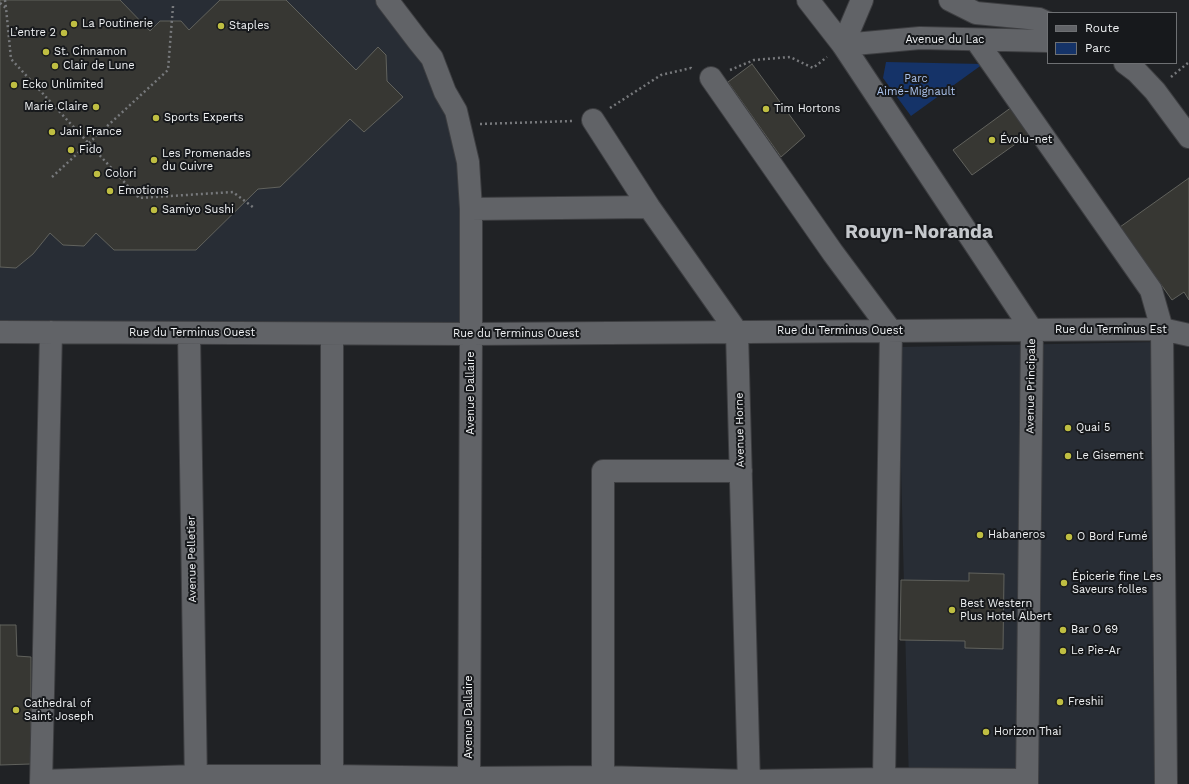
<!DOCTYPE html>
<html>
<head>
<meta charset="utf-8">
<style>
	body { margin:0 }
	#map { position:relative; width:1189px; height:784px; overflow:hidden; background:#202225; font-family:"Work Sans",sans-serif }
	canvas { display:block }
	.legend { position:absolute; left:1047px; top:12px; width:130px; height:52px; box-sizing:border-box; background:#17191c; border:1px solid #6e7073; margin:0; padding:5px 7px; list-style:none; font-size:12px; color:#f1f3f5 }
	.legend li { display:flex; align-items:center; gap:8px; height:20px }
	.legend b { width:20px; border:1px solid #6e7073 }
</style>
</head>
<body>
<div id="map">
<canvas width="1189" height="784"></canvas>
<ul class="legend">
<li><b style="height:5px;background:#616367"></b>Route</li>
<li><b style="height:11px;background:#153368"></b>Parc</li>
</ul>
</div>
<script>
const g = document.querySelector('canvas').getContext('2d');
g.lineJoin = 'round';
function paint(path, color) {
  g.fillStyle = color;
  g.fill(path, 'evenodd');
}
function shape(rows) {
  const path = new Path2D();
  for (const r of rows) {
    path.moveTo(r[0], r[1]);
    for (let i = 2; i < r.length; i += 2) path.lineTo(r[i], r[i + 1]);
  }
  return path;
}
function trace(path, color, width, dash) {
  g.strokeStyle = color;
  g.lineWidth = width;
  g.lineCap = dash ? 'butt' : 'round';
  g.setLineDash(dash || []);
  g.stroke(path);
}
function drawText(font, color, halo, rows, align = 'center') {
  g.font = font + ' "Work Sans",sans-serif';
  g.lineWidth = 4;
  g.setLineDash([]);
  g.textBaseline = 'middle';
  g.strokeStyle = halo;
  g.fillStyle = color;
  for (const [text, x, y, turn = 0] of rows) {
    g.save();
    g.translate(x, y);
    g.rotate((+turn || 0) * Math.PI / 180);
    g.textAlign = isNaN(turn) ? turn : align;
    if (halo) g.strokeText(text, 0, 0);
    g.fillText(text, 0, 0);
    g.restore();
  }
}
paint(shape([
	[0,0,387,0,456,111,471,334,0,332],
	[1158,342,1161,784,909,784,898,347]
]), '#282d35');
paint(shape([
	[886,62,983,64,911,116,883,78]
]), '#153368');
const building = shape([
	[0,0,120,0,150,31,160,21,181,21,189,30,220,0,286,0,356,70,378,47,386,55,387,81,403,97,364,132,350,119,280,187,258,189,196,250,114,250,96,233,84,246,63,245,50,233,33,254,16,268,0,267,0,0],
	[752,64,805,136,781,157,728,82,752,64],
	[1016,104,1035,130,972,175,953,150,1016,104],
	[1189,178,1189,300,1184,292,1172,300,1120,227,1189,178],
	[969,573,1004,574,1003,649,965,648,965,641,900,640,901,580,969,581,969,573],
	[0,625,16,625,17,656,31,657,31,764,0,765,0,625]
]);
paint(building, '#373733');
trace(building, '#61625d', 1);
const minor = shape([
	[387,0,419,42,432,58,445,92,456,111,468,162,471,209,471,334,469,784],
	[808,0,843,45,1032,330,1027,784],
	[950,0,976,13,1039,19,1048,23],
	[976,40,1151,290,1162,329,1166,784],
	[843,45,920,38,1048,41],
	[843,45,862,0],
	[1125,63,1137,72,1155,91,1189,137],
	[711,78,833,253,891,331,884,779],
	[593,120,649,207,737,332,749,784],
	[471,209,649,207],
	[0,332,471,334,1162,329,1189,335],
	[189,333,196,784],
	[332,776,469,778,603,777,749,781,884,779,1027,780],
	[603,777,603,471,741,471],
	[41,781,195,776,332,776,332,334],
	[41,784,51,332]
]);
trace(minor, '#3d3e41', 24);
trace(shape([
	[5,0,6,8],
	[0,3,6,8,11,59,139,198,233,192,254,208],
	[730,70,754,60,790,57,813,68,827,57],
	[1171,77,1189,62],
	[610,108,661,75,691,68,692,69],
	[480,124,573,121],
	[52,177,168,70,173,6]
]), '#77797c', 2.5, [2, 3]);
trace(minor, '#616367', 22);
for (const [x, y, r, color] of [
	[74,24,4,"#bfbe42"],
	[221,26,4,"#bfbe42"],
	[64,33,4,"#bfbe42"],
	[46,52,4,"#bfbe42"],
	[55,66,4,"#bfbe42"],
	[14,85,4,"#bfbe42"],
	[96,107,4,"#bfbe42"],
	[766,109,4,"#bfbe42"],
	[156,118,4,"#bfbe42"],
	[52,132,4,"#bfbe42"],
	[992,140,4,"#bfbe42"],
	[71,150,4,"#bfbe42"],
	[154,160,4,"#bfbe42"],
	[97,174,4,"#bfbe42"],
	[110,191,4,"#bfbe42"],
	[154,210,4,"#bfbe42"],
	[1068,428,4,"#bfbe42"],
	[1068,456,4,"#bfbe42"],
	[980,535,4,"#bfbe42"],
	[1069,537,4,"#bfbe42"],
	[1064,583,4,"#bfbe42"],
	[952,610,4,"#bfbe42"],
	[1063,630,4,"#bfbe42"],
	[1063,651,4,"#bfbe42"],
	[1060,702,4,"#bfbe42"],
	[16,710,4,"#bfbe42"],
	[986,732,4,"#bfbe42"]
]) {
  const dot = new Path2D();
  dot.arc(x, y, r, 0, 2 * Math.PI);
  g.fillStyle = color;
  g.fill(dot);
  trace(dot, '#17191c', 1.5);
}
drawText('11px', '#f1f3f5', '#17191c', [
	["La Poutinerie",82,24],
	["Staples",229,26],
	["L’entre 2",56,33,"right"],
	["St. Cinnamon",54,52],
	["Clair de Lune",63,66],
	["Ecko Unlimited",22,85],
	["Marie Claire",88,107,"right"],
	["Tim Hortons",774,109],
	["Sports Experts",164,118],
	["Jani France",60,132],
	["Évolu-net",1000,140],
	["Fido",79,150],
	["Les Promenades",162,154],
	["du Cuivre",162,167],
	["Colori",105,174],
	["Emotions",118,191],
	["Samiyo Sushi",162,210],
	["Quai 5",1076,428],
	["Le Gisement",1076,456],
	["Habaneros",988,535],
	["O Bord Fumé",1077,537],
	["Épicerie fine Les",1072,577],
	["Saveurs folles",1072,590],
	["Best Western",960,604],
	["Plus Hotel Albert",960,617],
	["Bar O 69",1071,630],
	["Le Pie-Ar",1071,651],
	["Freshii",1068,702],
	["Cathedral of",24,704],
	["Saint Joseph",24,717],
	["Horizon Thai",994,732]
], 'left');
drawText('11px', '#f1f3f5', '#17191c', [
	["Avenue du Lac",945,40],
	["Rue du Terminus Est",1111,330],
	["Rue du Terminus Ouest",840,331],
	["Rue du Terminus Ouest",192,333],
	["Rue du Terminus Ouest",516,334],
	["Avenue Principale",1031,386,-89],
	["Avenue Dallaire",471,393,-90],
	["Avenue Horne",740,430,-91],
	["Avenue Pelletier",192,559,-91],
	["Avenue Dallaire",469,717,-90]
]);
drawText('11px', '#abc3ec', '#17191c', [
	["Parc",916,79],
	["Aimé-Mignault",916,92]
]);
drawText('bold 19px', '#c5c8cc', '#17191c', [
	["Rouyn-Noranda",919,232]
]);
</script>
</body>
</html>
